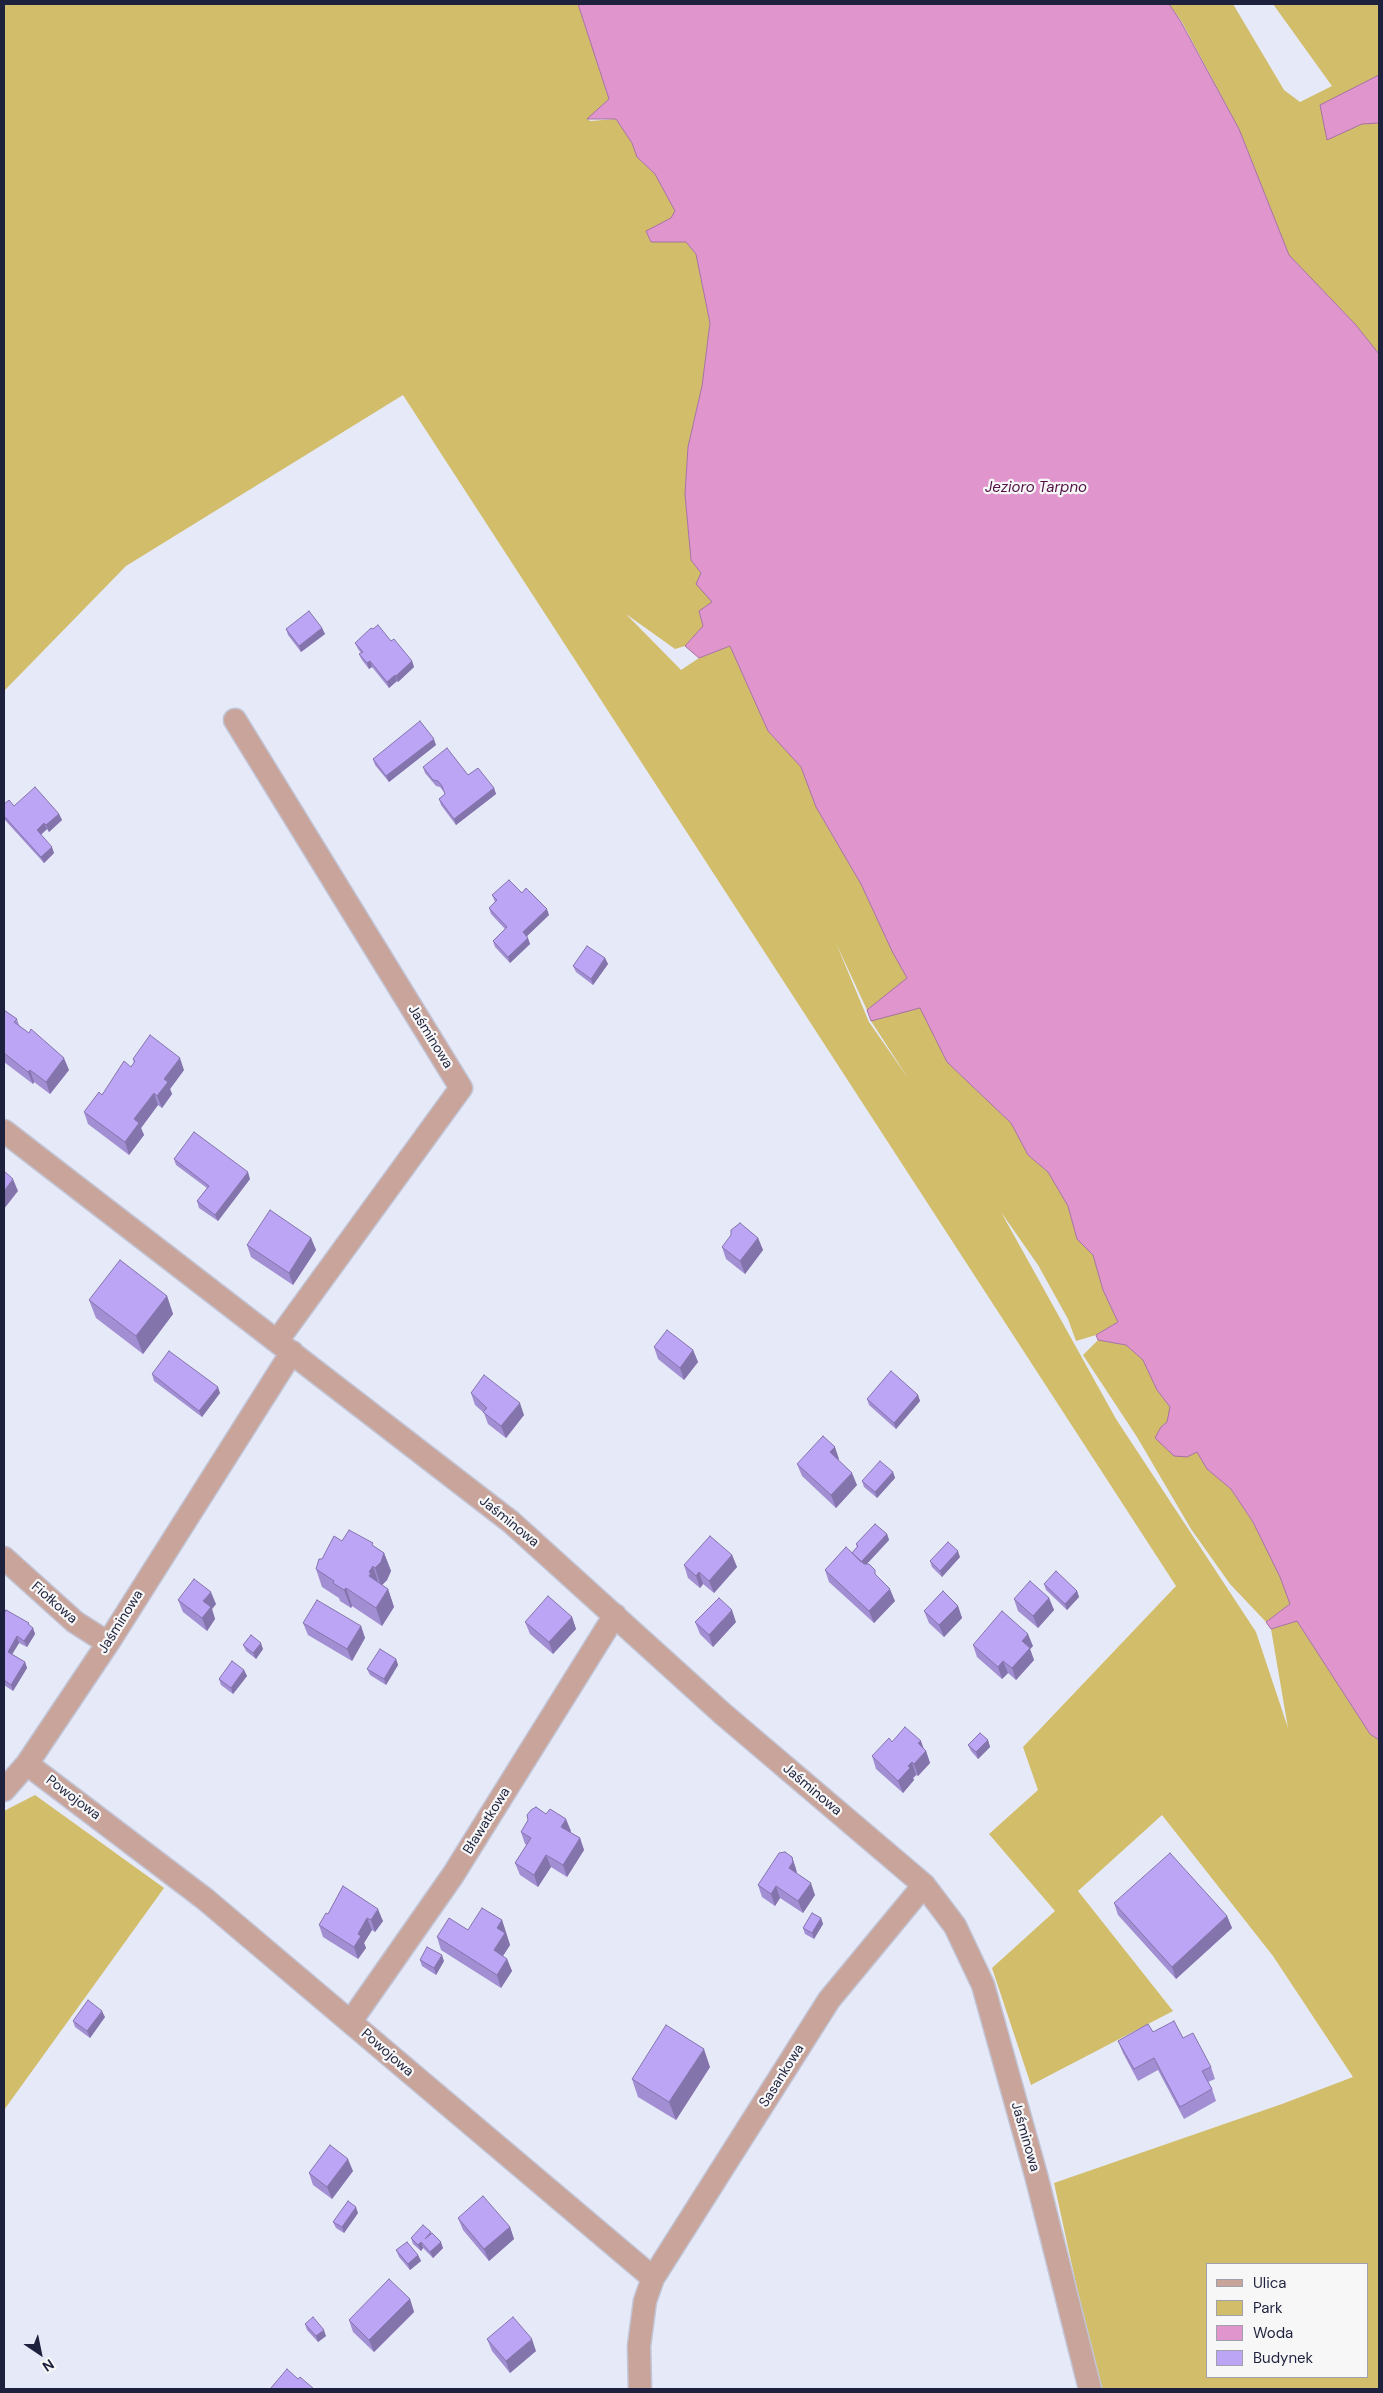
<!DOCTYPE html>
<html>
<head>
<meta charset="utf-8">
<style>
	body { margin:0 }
	#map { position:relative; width:1383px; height:2393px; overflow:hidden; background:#e6e9f8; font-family:"DM Sans",sans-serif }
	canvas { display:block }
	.frame { position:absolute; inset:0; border:5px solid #1e213d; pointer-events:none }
	.legend { position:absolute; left:1206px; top:2263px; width:162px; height:115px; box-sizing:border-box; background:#f7f7f7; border:1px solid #a0a1ad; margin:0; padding:6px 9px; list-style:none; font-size:15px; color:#1e213d }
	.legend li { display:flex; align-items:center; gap:10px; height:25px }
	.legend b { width:25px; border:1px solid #a0a1ad }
	.north { position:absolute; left:15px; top:2328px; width:50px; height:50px; -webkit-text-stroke:4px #f7f7f7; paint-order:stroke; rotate:146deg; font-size:14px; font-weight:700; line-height:20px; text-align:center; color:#1e213d }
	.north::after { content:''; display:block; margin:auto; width:18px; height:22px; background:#1e213d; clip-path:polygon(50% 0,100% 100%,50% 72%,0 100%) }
</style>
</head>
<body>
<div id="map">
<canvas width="1383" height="2393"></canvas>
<div class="frame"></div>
<ul class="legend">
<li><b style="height:6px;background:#c9a49a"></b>Ulica</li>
<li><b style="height:14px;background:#d1bd6a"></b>Park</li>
<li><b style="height:14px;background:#e095cd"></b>Woda</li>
<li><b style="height:14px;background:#bca5f5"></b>Budynek</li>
</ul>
<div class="north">N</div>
</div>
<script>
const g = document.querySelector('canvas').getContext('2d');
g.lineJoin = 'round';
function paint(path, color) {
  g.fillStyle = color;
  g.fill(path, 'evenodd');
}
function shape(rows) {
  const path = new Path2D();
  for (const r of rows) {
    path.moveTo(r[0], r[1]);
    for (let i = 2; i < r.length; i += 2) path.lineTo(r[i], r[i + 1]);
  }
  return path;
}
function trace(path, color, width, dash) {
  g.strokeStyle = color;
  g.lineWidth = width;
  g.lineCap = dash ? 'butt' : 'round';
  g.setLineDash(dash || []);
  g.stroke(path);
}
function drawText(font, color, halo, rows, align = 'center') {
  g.font = font + ' "DM Sans",sans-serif';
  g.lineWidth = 4.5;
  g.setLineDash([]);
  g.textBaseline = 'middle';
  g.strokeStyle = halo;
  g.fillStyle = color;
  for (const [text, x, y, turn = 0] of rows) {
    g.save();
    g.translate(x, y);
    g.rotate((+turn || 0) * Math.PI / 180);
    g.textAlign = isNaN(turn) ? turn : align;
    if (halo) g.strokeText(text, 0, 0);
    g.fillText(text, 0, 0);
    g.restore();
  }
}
paint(shape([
	[4,4,578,4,609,99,588,119,590,121,616,119,632,143,637,157,655,174,675,211,671,218,646,232,651,242,686,242,696,254,710,323,702,386,688,447,685,494,691,560,701,573,712,602,699,611,703,626,685,646,675,649,626,614,681,670,699,658,730,646,768,731,801,767,816,807,861,884,892,951,908,979,867,1010,836,943,869,1022,908,1078,871,1021,920,1007,947,1062,1011,1123,1028,1155,1048,1172,1068,1206,1077,1239,1093,1255,1103,1290,1118,1322,1096,1335,1076,1341,1068,1319,1038,1265,1001,1212,1116,1419,1256,1632,1288,1728,1271,1629,1297,1621,1370,1734,1379,1740,1379,2389,1099,2389,1054,2183,1282,2104,1353,2077,1273,1956,1162,1815,1078,1891,1173,2011,1031,2085,992,1968,1055,1911,989,1834,1038,1790,1023,1747,1176,1586,403,395,126,566,4,691],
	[1207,2264,1367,2264,1367,2377,1207,2377],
	[1169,4,1233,4,1284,90,1300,102,1332,86,1273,4,1379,4,1379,354,1355,324,1289,255,1239,129,1182,22],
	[1098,1340,1126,1345,1143,1360,1157,1390,1170,1407,1170,1414,1167,1422,1161,1427,1155,1439,1197,1452,1207,1469,1231,1489,1253,1522,1280,1577,1290,1604,1266,1622,1230,1584,1191,1529,1137,1437,1083,1355],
	[35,1795,164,1888,4,2110,4,1811]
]), '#d1bd6a');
const water = shape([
	[578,4,1169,4,1181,22,1239,129,1289,255,1355,324,1379,354,1379,1740,1370,1734,1297,1621,1271,1629,1266,1622,1290,1604,1280,1577,1253,1522,1231,1489,1207,1469,1197,1452,1187,1457,1174,1456,1155,1438,1161,1427,1167,1422,1170,1407,1157,1390,1143,1360,1126,1345,1098,1340,1096,1335,1118,1322,1103,1290,1093,1255,1077,1239,1068,1206,1048,1172,1028,1155,1011,1123,947,1062,920,1008,871,1021,867,1010,907,978,892,951,861,884,816,807,801,767,768,731,730,646,699,658,685,646,703,626,699,611,712,602,696,584,701,573,691,560,685,494,688,447,702,386,710,323,696,254,686,242,651,242,646,231,671,218,675,211,655,174,637,157,632,143,616,119,587,119,609,99,578,4],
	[1379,75,1379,123,1362,124,1327,140,1320,105,1379,75]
]);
paint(water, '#e095cd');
trace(water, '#a672a2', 1);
const minor = shape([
	[235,720,461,1088,277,1341],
	[4,1131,511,1522,723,1714,924,1885,955,1926,983,1985,1036,2175,1090,2389],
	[4,1558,75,1622,108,1643],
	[27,1764,205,1899,653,2278],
	[4,1790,27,1764,108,1643,292,1352],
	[351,2021,453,1875,615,1615],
	[640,2389,639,2346,645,2301,653,2278,829,2000,924,1885]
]);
trace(minor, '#c2c5d6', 25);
trace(minor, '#c9a49a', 22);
paint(shape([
	[322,628,325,634,301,652,288,635,286,629],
	[373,629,391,641,412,661,414,667,398,682,397,681,389,688,372,667,369,669,362,660,359,654,361,653,358,649,355,643],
	[436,745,389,782,375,765,373,759],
	[423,767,468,775,494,788,496,794,456,825,441,805,439,799,445,794,444,792,440,787,436,786,425,773],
	[4,804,59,814,62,820,49,832,47,829,41,835,54,853,44,863,4,819],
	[522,893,549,915,527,936,530,944,510,963,495,947,493,941,505,929,491,914,489,908,495,902,492,895],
	[605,958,608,964,593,985,576,972,573,966],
	[4,1010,17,1019,19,1025,69,1070,50,1094,34,1082,33,1084,4,1062],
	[133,1059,184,1070,170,1089,172,1094,162,1108,158,1105,141,1128,144,1135,129,1155,88,1124,84,1112,131,1067,134,1063],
	[174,1159,250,1179,218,1221,199,1208,197,1201,207,1188,176,1165],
	[311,1238,316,1250,293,1285,251,1257,247,1245],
	[758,1238,763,1250,745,1274,726,1259,722,1247],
	[167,1296,173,1314,143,1354,96,1318,89,1300],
	[654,1347,693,1350,698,1362,684,1380,658,1359],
	[152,1374,220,1393,202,1417,154,1381],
	[471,1393,524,1415,506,1438,488,1424,484,1413,475,1405],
	[918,1395,920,1401,896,1429,869,1405,867,1399],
	[839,1459,838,1460,857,1485,836,1508,802,1476,797,1464],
	[893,1472,895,1478,877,1498,864,1487,862,1481],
	[887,1534,889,1540,867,1564,878,1577,895,1601,874,1623,829,1582,825,1570,852,1553,857,1547,856,1544],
	[342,1541,374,1546,384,1553,391,1571,387,1580,382,1585,388,1589,394,1607,382,1626,352,1606,351,1608,340,1601,339,1598,322,1587,316,1569,322,1559],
	[732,1555,737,1567,714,1593,703,1584,700,1588,688,1578,684,1565],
	[960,1557,942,1577,932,1567,930,1561],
	[1044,1584,1077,1591,1079,1597,1067,1610,1046,1590],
	[1049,1598,1054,1610,1038,1628,1018,1611,1014,1599],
	[178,1600,216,1604,212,1609,215,1619,207,1631,183,1612],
	[958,1606,962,1618,944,1637,929,1623,924,1611],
	[4,1614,30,1626,33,1628,35,1634,27,1647,19,1643,12,1654,25,1662,27,1668,13,1691,4,1685],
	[572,1617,576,1629,553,1654,530,1634,525,1622],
	[695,1622,736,1622,713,1647,700,1634],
	[303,1623,361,1626,365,1638,352,1661,308,1635],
	[243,1645,263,1649,256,1659,246,1651],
	[973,1645,1033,1646,1030,1649,1034,1660,1016,1680,1008,1673,1002,1679,977,1657],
	[396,1659,398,1665,386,1685,370,1675,367,1669],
	[244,1670,247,1676,233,1694,221,1685,219,1679],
	[988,1740,990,1747,978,1759,971,1751,968,1745],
	[892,1742,923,1748,926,1751,930,1763,918,1776,916,1775,913,1778,914,1780,903,1793,876,1769,872,1756],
	[528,1820,571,1831,570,1832,580,1838,584,1850,567,1877,551,1867,538,1887,520,1875,515,1863,527,1845,525,1844,521,1832],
	[792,1857,796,1869,797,1874,815,1895,803,1913,780,1898,775,1906,762,1897,758,1885],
	[343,1886,383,1921,375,1932,372,1930,364,1943,366,1948,358,1959,323,1937,319,1925,328,1914],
	[1114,1903,1227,1916,1232,1928,1176,1979,1118,1915],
	[821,1918,823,1924,814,1939,805,1934,803,1928],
	[502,1920,510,1945,503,1956,507,1959,512,1971,501,1988,441,1950,437,1937,468,1930],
	[420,1960,444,1961,436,1975,422,1966],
	[105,2017,90,2038,75,2027,73,2021],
	[1153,2032,1183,2038,1211,2067,1215,2079,1208,2082,1212,2089,1216,2101,1184,2119,1158,2070,1138,2081,1123,2053,1118,2041],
	[710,2067,676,2120,638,2097,632,2079],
	[353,2171,332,2199,313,2185,309,2173],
	[358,2213,344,2233,336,2228,333,2222],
	[458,2218,510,2227,514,2239,489,2261,463,2230],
	[431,2232,443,2248,433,2258,423,2248,421,2251,413,2244,411,2238],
	[396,2250,418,2255,421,2261,410,2270,399,2257],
	[410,2299,414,2312,374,2352,353,2332,349,2320],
	[305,2324,326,2336,318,2342,307,2330],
	[487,2339,536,2351,510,2373,492,2351]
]), '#a28ed3');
paint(shape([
	[322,628,325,634,301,652,299,646],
	[370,661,372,667,369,669,367,663],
	[412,661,414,667,398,682,396,676],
	[395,675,397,681,389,688,387,682],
	[434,739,436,745,389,782,386,776],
	[494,788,496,794,456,825,454,819],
	[59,814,62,820,49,832,46,825],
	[44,823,47,829,39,836,37,830],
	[52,847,54,853,44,863,41,857],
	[547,909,549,915,525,938,523,932],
	[528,938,530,944,510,963,508,957],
	[605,958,608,964,593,985,591,979],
	[64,1058,69,1070,50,1094,46,1082],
	[180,1058,184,1070,170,1089,172,1094,162,1108,157,1096,164,1079],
	[30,1070,34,1082,33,1084,28,1072],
	[154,1093,158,1105,141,1128,144,1135,129,1155,125,1142,134,1119],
	[248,1172,250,1179,218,1221,215,1215],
	[13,1179,18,1191,4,1209,4,1191],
	[311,1238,316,1250,293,1285,289,1273],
	[758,1238,763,1250,745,1274,740,1261],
	[167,1296,173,1314,143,1354,136,1336],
	[693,1350,698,1362,684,1380,680,1368],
	[218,1387,220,1393,202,1417,199,1411],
	[918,1395,920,1401,896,1429,894,1423],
	[520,1403,524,1415,506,1438,501,1426],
	[835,1447,839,1459,835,1465,830,1452],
	[893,1472,895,1478,877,1498,875,1492],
	[852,1473,857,1485,836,1508,831,1495],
	[887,1534,889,1540,861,1570,859,1564],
	[958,1551,960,1557,942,1577,940,1571],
	[384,1553,391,1571,387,1580,381,1586,375,1568],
	[732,1555,737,1567,714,1593,709,1581],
	[373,1566,379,1584,369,1576,369,1572],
	[699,1572,703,1584,700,1588,696,1576],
	[346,1588,352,1606,351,1608,344,1590],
	[388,1589,394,1607,382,1626,376,1608],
	[890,1589,895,1601,874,1623,869,1611],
	[1077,1591,1079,1597,1067,1610,1065,1604],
	[211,1592,216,1604,212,1609,215,1619,207,1631,202,1618,203,1601],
	[1049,1598,1054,1610,1038,1628,1033,1616],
	[958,1606,962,1618,944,1637,939,1625],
	[732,1610,736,1622,713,1647,709,1635],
	[572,1617,576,1629,553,1654,549,1642],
	[361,1626,365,1638,352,1661,347,1649],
	[33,1628,35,1634,27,1647,24,1641],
	[1028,1634,1033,1646,1030,1649,1034,1660,1016,1680,1012,1668,1022,1641],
	[17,1636,19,1643,10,1658,8,1652],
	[261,1643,263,1649,256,1659,253,1653],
	[396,1659,398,1665,386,1685,384,1679],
	[1003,1661,1008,1673,1002,1679,998,1667],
	[25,1662,27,1668,13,1691,11,1685],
	[244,1670,247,1676,233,1694,231,1688],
	[988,1740,990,1747,978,1759,976,1752],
	[921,1741,925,1752,926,1751,930,1763,918,1776,914,1764,918,1743],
	[912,1762,916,1775,913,1778,914,1780,903,1793,898,1781,908,1766],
	[566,1819,571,1831,566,1839,561,1827],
	[580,1838,584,1850,567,1877,563,1865],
	[546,1855,551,1867,538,1887,534,1875],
	[792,1857,796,1869,797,1874,789,1868],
	[811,1883,815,1895,803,1913,798,1901],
	[776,1886,780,1898,775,1906,771,1894],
	[378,1909,383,1921,375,1932,371,1920],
	[1227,1916,1232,1928,1176,1979,1172,1967],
	[367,1918,372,1930,364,1943,366,1948,358,1959,354,1947,358,1934],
	[821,1918,823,1924,814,1939,812,1933],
	[502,1920,510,1945,499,1962,494,1950,497,1928],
	[442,1955,444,1961,436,1975,434,1968],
	[507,1959,512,1971,501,1988,497,1975],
	[102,2011,105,2017,90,2038,87,2031],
	[704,2049,710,2067,676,2120,669,2102],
	[348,2159,353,2171,332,2199,327,2187],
	[356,2207,358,2213,344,2233,342,2227],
	[510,2227,514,2239,489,2261,484,2249],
	[421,2242,423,2248,421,2251,418,2245],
	[441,2242,443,2248,433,2258,430,2252],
	[418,2255,421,2261,410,2270,408,2264],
	[410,2299,414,2312,374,2352,369,2340],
	[324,2330,326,2336,318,2342,316,2336],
	[532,2339,536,2351,510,2373,506,2361]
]), '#8474ac');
const building = shape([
	[309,611,322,628,299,646,286,629,309,611],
	[378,625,391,641,394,639,412,661,396,676,395,675,387,682,370,661,367,663,359,654,363,652,355,643,371,628,373,629,378,625],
	[420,721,434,739,386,776,373,759,420,721],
	[447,748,468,775,478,768,494,788,454,819,439,799,445,794,442,786,438,781,433,780,423,767,447,748],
	[35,787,59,814,46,825,44,823,37,830,52,847,41,857,4,816,4,804,9,800,14,806,35,787],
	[509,880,522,893,526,888,547,909,523,932,528,938,508,957,493,941,507,927,489,908,497,900,492,895,509,880],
	[587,946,605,958,591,979,573,966,587,946],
	[4,1010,17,1019,14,1022,29,1033,31,1029,64,1058,46,1082,30,1070,28,1072,4,1053,4,1010],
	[150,1035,180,1058,164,1079,168,1082,157,1096,154,1093,134,1119,139,1123,125,1142,84,1112,99,1092,102,1095,124,1061,131,1067,135,1061,133,1059,150,1035],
	[194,1132,248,1172,215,1215,197,1201,209,1186,174,1159,194,1132],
	[4,1171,13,1179,4,1191,4,1171],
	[270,1210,311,1238,289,1273,247,1245,270,1210],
	[740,1223,758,1238,740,1261,722,1247,731,1235,731,1230,740,1223],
	[120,1260,167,1296,136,1336,89,1300,120,1260],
	[667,1330,693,1350,680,1368,654,1347,667,1330],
	[169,1351,218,1387,199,1411,152,1374,169,1351],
	[891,1371,918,1395,894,1423,867,1399,891,1371],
	[484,1375,520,1403,501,1426,483,1412,487,1408,471,1393,484,1375],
	[823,1436,835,1447,830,1452,852,1473,831,1495,797,1464,823,1436],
	[880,1461,893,1472,875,1492,862,1481,880,1461],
	[875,1524,887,1534,861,1562,852,1553,858,1546,856,1544,875,1524],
	[349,1530,373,1543,372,1545,384,1553,381,1562,375,1568,373,1566,369,1572,371,1573,369,1576,388,1589,376,1608,346,1588,344,1590,333,1583,334,1581,316,1569,319,1559,322,1559,334,1536,342,1541,349,1530],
	[710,1536,732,1555,709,1581,699,1572,696,1576,684,1565,710,1536],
	[948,1542,958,1551,940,1571,930,1561,948,1542],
	[846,1547,864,1564,869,1564,875,1570,875,1574,890,1589,869,1611,825,1570,846,1547],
	[1056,1571,1077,1591,1065,1604,1044,1584,1056,1571],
	[194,1579,211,1592,203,1601,211,1607,202,1618,178,1600,194,1579],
	[1030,1581,1049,1598,1033,1616,1014,1599,1030,1581],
	[943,1591,958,1606,939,1625,924,1611,943,1591],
	[548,1596,572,1617,549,1642,525,1622,548,1596],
	[719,1598,732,1610,709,1635,695,1622,719,1598],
	[317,1600,361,1626,347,1649,303,1623,317,1600],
	[6,1610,29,1623,28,1624,33,1628,24,1641,17,1636,8,1652,25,1662,11,1685,4,1680,4,1614,6,1610],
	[1002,1611,1028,1634,1022,1641,1030,1648,1012,1668,1003,1661,998,1667,973,1645,1002,1611],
	[251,1635,261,1643,253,1653,243,1645,251,1635],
	[380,1649,396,1659,384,1679,367,1669,380,1649],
	[232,1661,244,1670,231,1688,219,1679,232,1661],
	[905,1727,921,1741,918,1743,926,1751,914,1764,912,1762,908,1766,910,1768,898,1781,872,1756,889,1738,892,1742,905,1727],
	[980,1733,988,1740,976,1752,968,1745,980,1733],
	[536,1807,546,1814,550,1809,566,1819,561,1827,580,1838,563,1865,546,1855,534,1875,515,1863,531,1838,521,1832,528,1820,527,1815,531,1810,536,1807],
	[785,1852,792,1857,793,1862,789,1868,811,1883,798,1901,776,1886,771,1894,758,1885,779,1853,785,1852],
	[1170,1853,1227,1916,1172,1967,1114,1903,1170,1853],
	[343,1886,378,1909,371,1920,367,1918,358,1934,361,1936,354,1947,319,1925,326,1913,328,1914,343,1886],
	[482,1908,502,1920,497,1928,505,1933,494,1950,507,1959,497,1975,437,1937,449,1918,468,1930,482,1908],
	[812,1913,821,1918,812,1933,803,1928,812,1913],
	[427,1947,442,1955,434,1968,420,1960,427,1947],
	[88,2000,102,2011,87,2031,73,2021,88,2000],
	[1174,2021,1183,2038,1193,2033,1211,2067,1202,2071,1212,2089,1180,2107,1154,2058,1134,2069,1118,2041,1148,2024,1153,2032,1174,2021],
	[666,2025,704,2049,669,2102,632,2079,666,2025],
	[330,2145,348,2159,327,2187,309,2173,330,2145],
	[483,2196,510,2227,484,2249,458,2218,483,2196],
	[348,2201,356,2207,342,2227,333,2222,348,2201],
	[423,2225,431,2232,425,2239,432,2233,441,2242,430,2252,421,2242,418,2245,411,2238,423,2225],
	[407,2242,418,2255,408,2264,396,2250,407,2242],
	[389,2279,410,2299,369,2340,349,2320,389,2279],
	[313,2317,324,2330,316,2336,305,2324,313,2317],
	[513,2317,532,2339,506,2361,487,2339,513,2317],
	[287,2369,298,2379,300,2377,314,2389,270,2389,287,2369]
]);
paint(building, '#bca5f5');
trace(building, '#8474ac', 1);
drawText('14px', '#1e213d', '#f7f7f7', [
	["Jaśminowa",430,1037,58],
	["Jaśminowa",509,1522,39],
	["Fiołkowa",54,1603,41],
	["Jaśminowa",121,1622,-58],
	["Jaśminowa",812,1790,40],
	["Powojowa",73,1798,37],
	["Bławatkowa",487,1821,-58],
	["Powojowa",387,2053,41],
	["Sasankowa",782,2076,-58],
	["Jaśminowa",1025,2137,74]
]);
drawText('italic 15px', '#521046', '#f7f7f7', [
	["Jezioro Tarpno",1036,488]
]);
</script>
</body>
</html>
